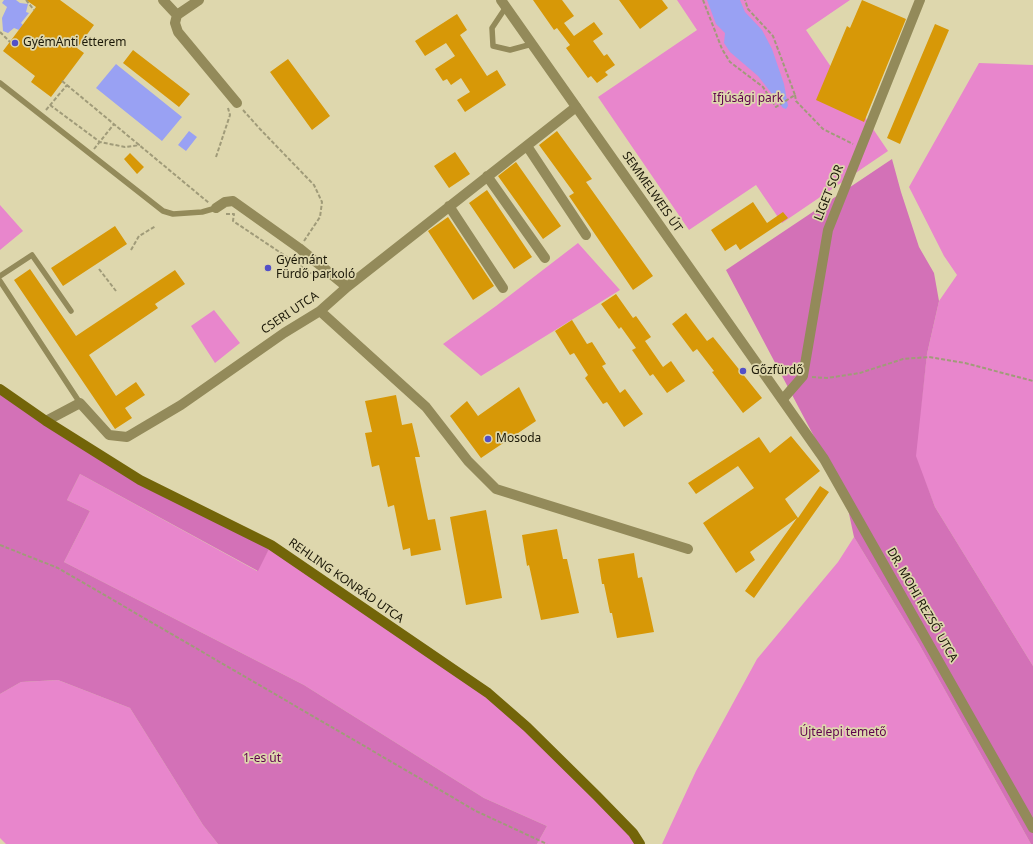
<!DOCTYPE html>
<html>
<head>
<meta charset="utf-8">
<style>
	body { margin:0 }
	canvas { display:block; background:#ded7ad }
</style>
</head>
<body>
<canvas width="1033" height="844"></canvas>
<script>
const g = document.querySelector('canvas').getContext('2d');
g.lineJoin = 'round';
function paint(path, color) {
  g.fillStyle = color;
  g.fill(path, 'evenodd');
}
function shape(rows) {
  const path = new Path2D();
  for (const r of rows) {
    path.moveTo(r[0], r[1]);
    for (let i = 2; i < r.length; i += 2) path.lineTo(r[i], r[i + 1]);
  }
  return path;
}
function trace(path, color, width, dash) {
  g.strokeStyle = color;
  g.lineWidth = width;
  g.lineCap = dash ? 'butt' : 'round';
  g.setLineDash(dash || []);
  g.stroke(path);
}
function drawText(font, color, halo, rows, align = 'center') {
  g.font = font + ' "Noto Sans",sans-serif';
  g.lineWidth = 3.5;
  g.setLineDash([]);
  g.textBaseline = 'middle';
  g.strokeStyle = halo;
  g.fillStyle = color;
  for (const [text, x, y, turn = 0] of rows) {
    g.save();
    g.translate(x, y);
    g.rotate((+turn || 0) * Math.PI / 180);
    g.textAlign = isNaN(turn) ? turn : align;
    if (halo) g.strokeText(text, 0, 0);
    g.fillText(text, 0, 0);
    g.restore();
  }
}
paint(shape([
	[677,0,850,0,806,30,888,151,782,223,756,185,689,230,598,97,697,30],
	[979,63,1033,65,1033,666,935,507,915,456,927,354,939,301,957,275,944,256,909,187],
	[0,205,23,231,0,250],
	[578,243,620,290,481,376,443,344,496,306],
	[214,310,240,343,215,363,191,326],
	[80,474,257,571,271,545,488,693,640,844,537,844,547,826,484,798,304,685,64,562,90,511,67,500],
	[854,537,919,644,1031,844,662,844,696,771,757,659,838,562],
	[58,680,130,708,203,825,218,844,6,844,0,838,0,694,21,682]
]), '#e886cc');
paint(shape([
	[892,159,901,192,919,247,934,273,939,301,927,354,916,456,935,507,1033,666,1033,844,1031,844,919,644,854,537,845,495,726,270],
	[0,389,140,480,271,545,258,571,80,474,67,500,90,511,64,562,304,685,484,798,547,826,537,844,218,844,203,825,130,708,58,680,21,682,0,694]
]), '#d371b7');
paint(shape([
	[4,0,16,0,20,3,28,4,26,12,29,13,21,23,23,25,19,30,14,28,8,33,3,31,2,18,7,7,2,3],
	[707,0,740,0,745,12,762,30,772,49,784,84,788,106,786,109,783,108,758,76,730,52,724,43,725,33,716,24],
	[116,64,182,117,162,141,96,88],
	[189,131,197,137,186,151,178,145]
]), '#99a1f3');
paint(shape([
	[26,0,60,0,94,25,77,48,84,53,51,97,31,82,35,76,3,51,36,7],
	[533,0,562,0,574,16,564,23,574,36,594,22,603,34,593,41,604,56,607,54,615,65,605,72,608,75,597,83,591,76,588,78,566,48,570,45,557,28,554,30],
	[619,0,662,0,668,8,640,29],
	[862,0,906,19,864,122,816,100,847,26,850,28],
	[457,14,467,30,460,35,487,76,497,70,506,85,465,112,457,100,470,92,461,78,451,85,447,79,443,81,435,69,455,56,446,43,425,56,415,41],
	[935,24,949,30,900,144,887,138],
	[133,50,190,94,179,107,123,63],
	[288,59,330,116,312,130,270,72],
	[557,131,592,179,586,182,653,276,633,290,569,196,574,193,539,145],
	[455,152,470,174,449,188,434,166],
	[130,153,144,167,137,174,124,159],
	[516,162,561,226,543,239,498,176],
	[487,190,532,257,514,269,469,203],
	[753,202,767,223,783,212,788,218,740,250,736,244,725,251,711,230],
	[448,217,494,286,473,300,428,231],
	[115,226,127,244,63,286,51,268],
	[30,269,76,336,175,270,185,284,155,304,158,308,89,355,116,396,136,382,145,395,125,408,132,418,115,429,14,280],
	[616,294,633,318,636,316,651,337,645,341,663,367,671,361,685,381,667,393,653,374,650,376,632,350,636,348,621,327,619,329,601,304],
	[686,313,707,341,713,337,762,398,743,413,712,372,714,371,697,349,693,352,672,324],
	[572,320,587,344,592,342,606,364,602,366,620,393,625,389,643,414,624,427,607,402,603,404,585,378,588,375,574,353,570,355,555,331],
	[519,387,536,421,481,458,450,416,467,401,478,416],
	[396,395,402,425,412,423,420,457,415,457,428,520,435,519,441,550,411,556,410,548,403,550,394,505,388,507,379,465,372,467,365,433,372,432,365,401],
	[791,436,820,471,785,499,798,518,820,486,829,492,754,598,745,591,797,518,750,552,755,560,736,573,703,523,754,488,738,466,696,494,688,483,759,437,770,453],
	[486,510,502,598,466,605,450,517],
	[557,529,563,559,567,559,579,613,541,620,529,565,527,566,522,535],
	[634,553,638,578,642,577,654,632,617,638,612,613,610,613,604,584,602,584,598,559]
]), '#d79807');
trace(shape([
	[26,0,34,10],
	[703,0,722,49,730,62,763,87,776,107,795,95,773,36,748,9,745,0],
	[0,32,10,42],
	[62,81,209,203],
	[795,95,796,101,823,129,853,144],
	[50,105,100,142,125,147,140,145],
	[46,110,67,85],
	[243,110,260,129,314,185,322,202,320,217,304,241],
	[94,149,114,124],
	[216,157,230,115,228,108],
	[226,214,234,214,233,221,314,275],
	[131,250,139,236,156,226],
	[99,269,116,291],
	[812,377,827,378,860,373,903,359,929,357,965,363,1033,381],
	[0,545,58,568,476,811,547,844]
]), '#a09b79', 2, [4, 2]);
trace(shape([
	[506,7,492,28,493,46,510,50,532,44],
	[0,83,163,211,173,214,202,212,216,208],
	[0,276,32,255,71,311],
	[0,281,80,403]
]), '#938a5a', 5.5);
trace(shape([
	[163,0,177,15],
	[177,15,175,23,178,32,237,103],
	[177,15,199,0],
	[527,146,586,235],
	[487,176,545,258],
	[449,206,503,288],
	[216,208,225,202,233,201,299,248,347,287],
	[320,311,426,407,468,461,496,489,688,549],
	[783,399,803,376,828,230,920,0],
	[46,421,80,403,109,435,127,437,181,405,284,333,320,311,347,287,576,107]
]), '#938a5a', 10);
trace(shape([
	[501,0,824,459,1033,828]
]), '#938a5a', 10);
trace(shape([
	[0,389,46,421,140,480,271,545,488,693,527,727,597,796,633,833,640,844]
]), '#736509', 10);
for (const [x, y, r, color] of [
	[15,43,4,"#5350c7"],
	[268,268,4,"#5350c7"],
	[743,371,4,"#5350c7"],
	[488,439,4,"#5350c7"]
]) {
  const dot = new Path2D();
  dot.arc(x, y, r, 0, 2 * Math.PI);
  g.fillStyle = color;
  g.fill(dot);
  trace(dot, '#ded7ad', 1.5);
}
drawText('12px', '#1b1808', '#ded7ad', [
	["GyémAnti étterem",23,43],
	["Gyémánt",276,261],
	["Fürdő parkoló",276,275],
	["Gőzfürdő",751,371],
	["Mosoda",496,439]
], 'left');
drawText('12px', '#5f004d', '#ded7ad', [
	["Ifjúsági park",748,99],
	["Újtelepi temető",843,733],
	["1-es út",262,759]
]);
drawText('12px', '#1b1808', '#ded7ad', [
	["SEMMELWEIS ÚT",652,192,55],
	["LIGET SOR",829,193,-68],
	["CSERI UTCA",290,313,-34],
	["REHLING KONRÁD UTCA",346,581,35],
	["DR. MOHI REZSŐ UTCA",922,605,60]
]);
</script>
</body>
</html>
